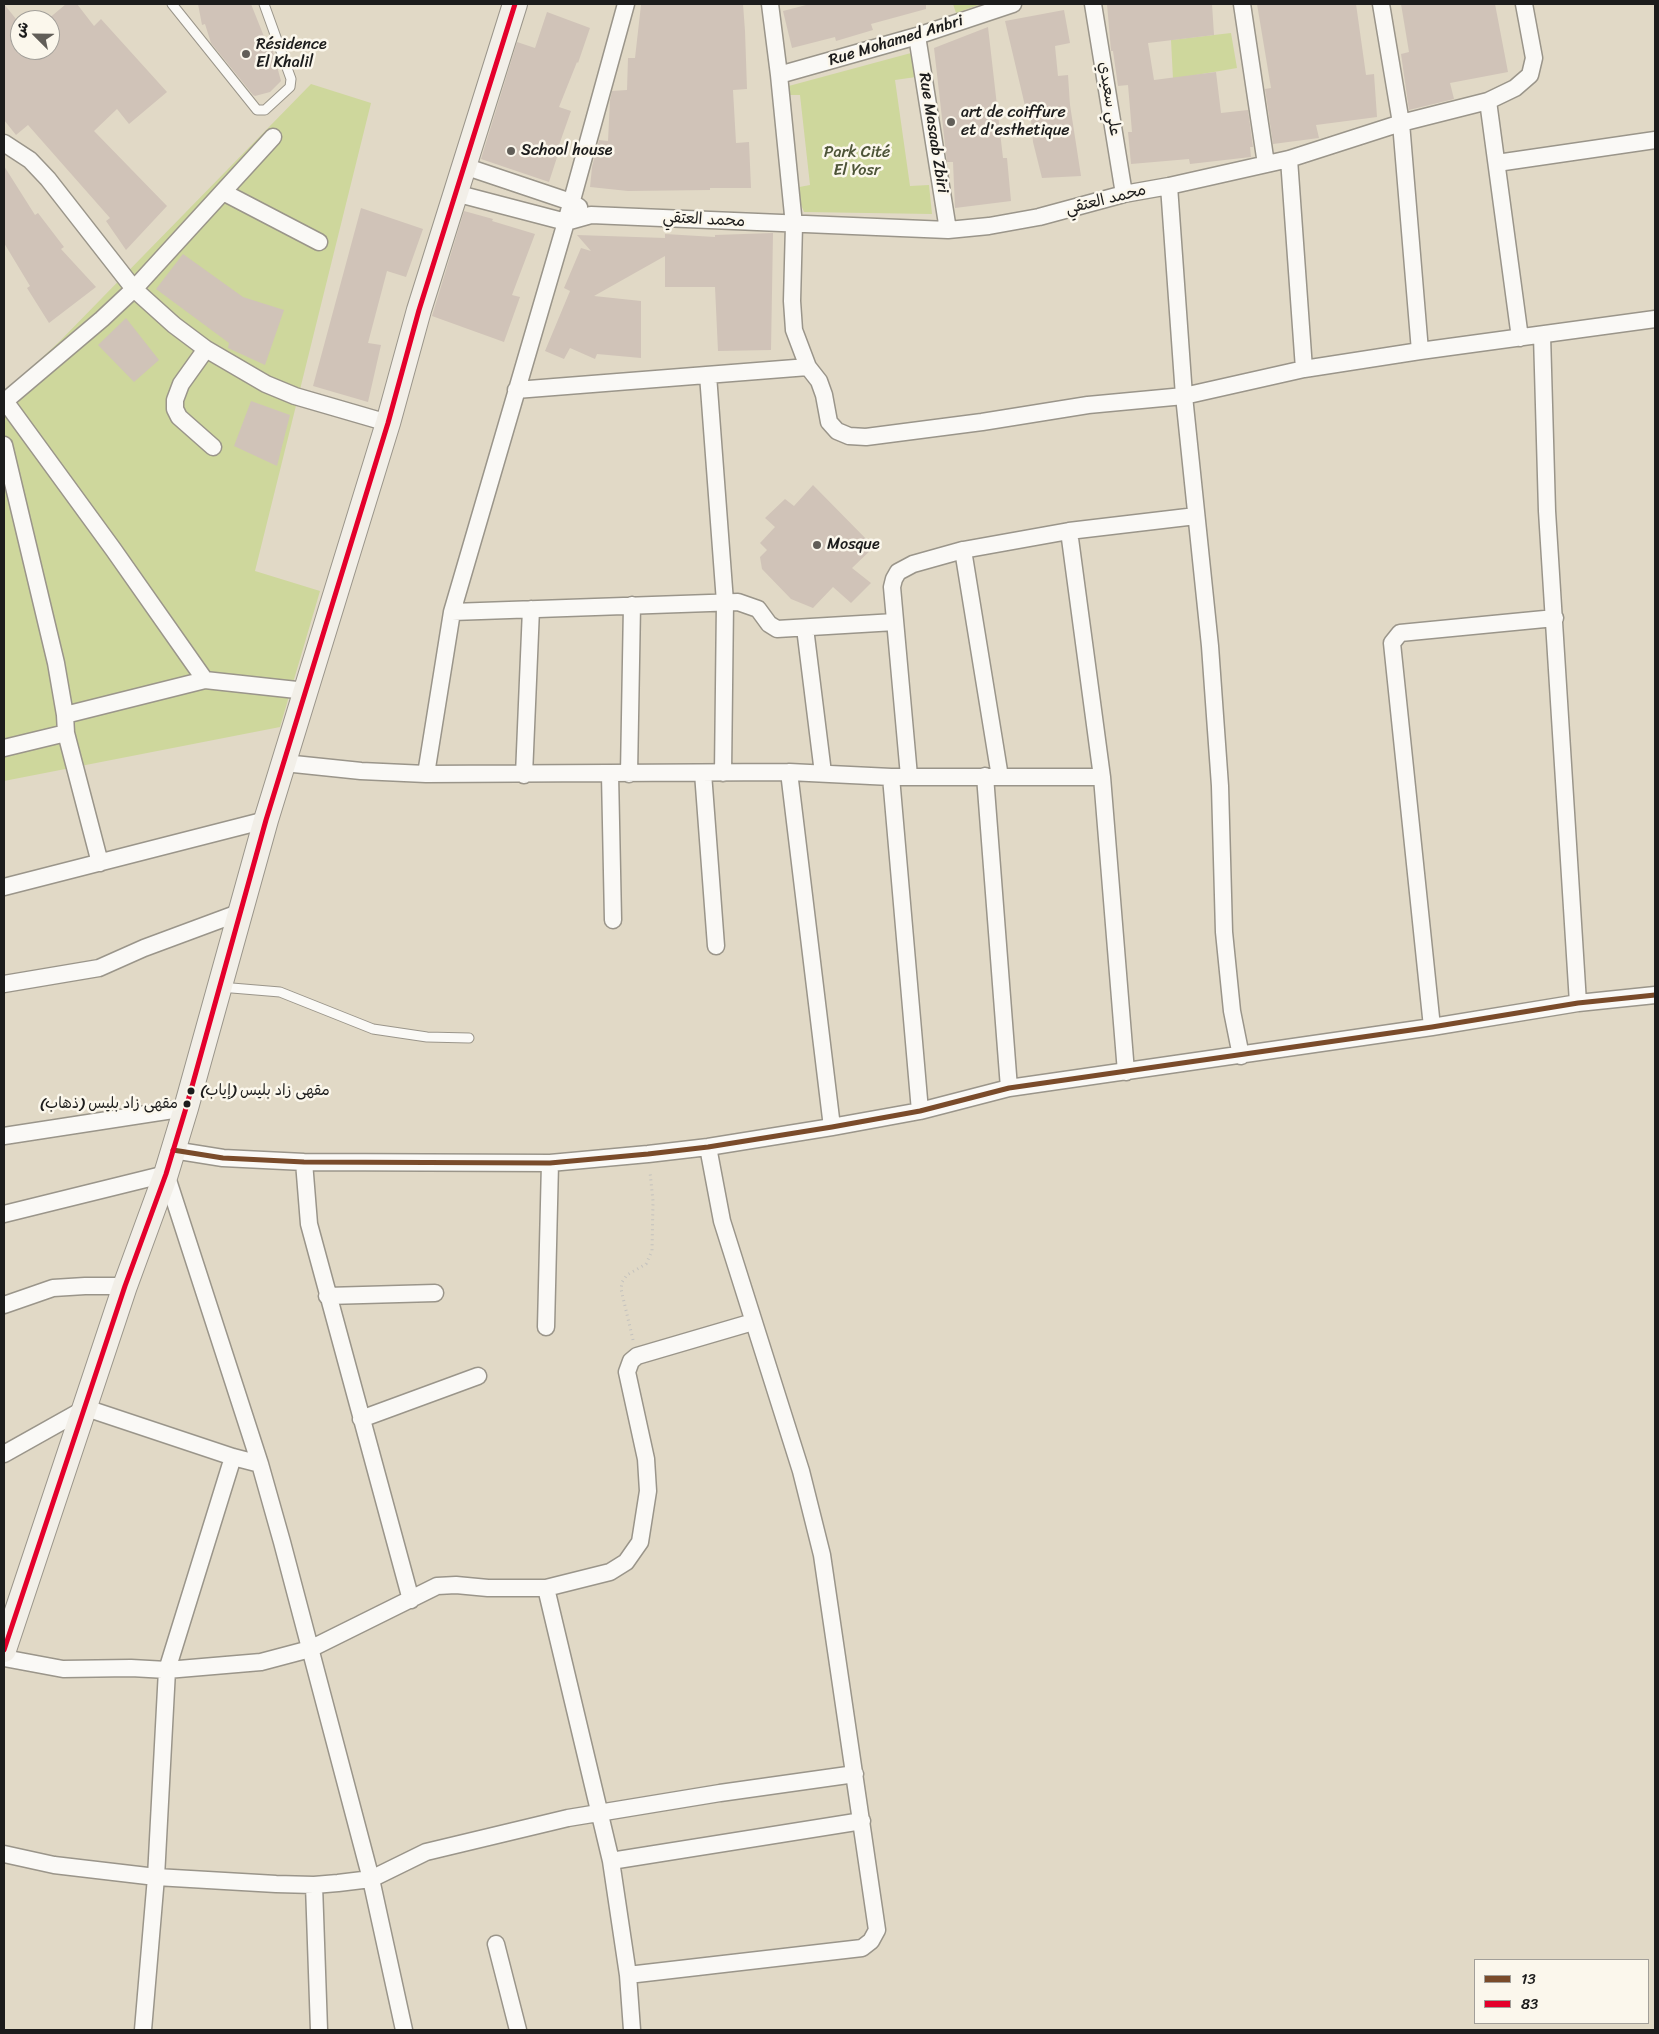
<!DOCTYPE html>
<html>
<head>
<meta charset="utf-8">
<style>
	body { margin:0 }
	#map { position:relative; width:1659px; height:2034px; overflow:hidden; background:#e1d9c6; font-family:Sriracha,"Playpen Sans Arabic",sans-serif }
	canvas { display:block }
	.frame { position:absolute; inset:0; border:5px solid #1c1c1c; pointer-events:none }
	.legend { position:absolute; left:1474px; top:1959px; width:175px; height:65px; box-sizing:border-box; background:#fbf7ec; border:1px solid #a29f99; margin:0; padding:6px 9px; list-style:none; font-size:15px; color:#1c1c1c }
	.legend li { display:flex; align-items:center; gap:10px; height:25px }
	.legend b { width:25px; border:1px solid #a29f99 }
	.north { position:absolute; left:10px; top:10px; width:50px; height:50px; box-sizing:border-box; background:#fbf7ec; border:1px solid #a29f99; border-radius:50%; rotate:293deg; font-size:14px; font-weight:700; line-height:20px; text-align:center; color:#1c1c1c }
	.north::after { content:''; display:block; margin:auto; width:18px; height:22px; background:#615e58; clip-path:polygon(50% 0,100% 100%,50% 72%,0 100%) }
</style>
</head>
<body>
<div id="map">
<canvas width="1659" height="2034"></canvas>
<div class="frame"></div>
<ul class="legend">
<li><b style="height:6px;background:#7a4b2a"></b>13</li>
<li><b style="height:6px;background:#e4002b"></b>83</li>
</ul>
<div class="north">ش</div>
</div>
<script>
const g = document.querySelector('canvas').getContext('2d');
g.lineJoin = 'round';
function paint(path, color) {
  g.fillStyle = color;
  g.fill(path, 'evenodd');
}
function shape(rows) {
  const path = new Path2D();
  for (const r of rows) {
    path.moveTo(r[0], r[1]);
    for (let i = 2; i < r.length; i += 2) path.lineTo(r[i], r[i + 1]);
  }
  return path;
}
function trace(path, color, width, dash) {
  g.strokeStyle = color;
  g.lineWidth = width;
  g.lineCap = dash ? 'butt' : 'round';
  g.setLineDash(dash || []);
  g.stroke(path);
}
function drawText(font, color, halo, rows, align = 'center') {
  g.font = font + ' Sriracha,"Playpen Sans Arabic",sans-serif';
  g.lineWidth = 5;
  g.setLineDash([]);
  g.textBaseline = 'middle';
  g.strokeStyle = halo;
  g.fillStyle = color;
  for (const [text, x, y, turn = 0] of rows) {
    g.save();
    g.translate(x, y);
    g.rotate((+turn || 0) * Math.PI / 180);
    g.textAlign = isNaN(turn) ? turn : align;
    if (halo) g.strokeText(text, 0, 0);
    g.fillText(text, 0, 0);
    g.restore();
  }
}
paint(shape([
	[953,4,981,4,956,13],
	[1231,33,1237,68,1173,79,1171,40],
	[911,53,916,77,895,80,910,186,929,185,932,214,804,212,794,188,810,185,800,95,784,95,785,87],
	[311,84,371,103,255,571,320,591,280,727,4,781,4,393,60,341]
]), '#ced79c');
paint(shape([
	[4,4,20,24,20,50,50,50,50,20,47,20,66,4,77,4,94,26,101,19,167,92,129,124,117,109,94,131,167,206,126,250,106,221,110,218,28,125,16,135,4,120],
	[198,4,251,4,265,39,269,37,281,81,270,92,255,96,253,95,211,43,205,24,202,25],
	[686,4,743,4,745,31,747,89,733,90,736,143,749,142,751,188,710,188,710,190,628,191,590,187,592,167,599,140,608,141,610,100,612,91,627,90,628,58,635,58,641,5],
	[810,4,926,4,926,9,871,24,873,30,836,41,835,37,792,48,783,11],
	[1107,4,1212,4,1214,35,1148,43,1154,80,1216,72,1221,113,1248,110,1253,147,1250,147,1251,157,1190,164,1189,159,1131,164,1128,132,1132,132,1128,85,1118,86,1113,51,1111,51],
	[1257,4,1356,4,1366,75,1374,74,1377,117,1316,125,1319,138,1273,144,1265,89,1271,88],
	[1401,4,1495,4,1508,72,1450,83,1454,99,1409,110,1401,54,1409,52],
	[1064,10,1070,43,1055,46,1058,76,1068,75,1070,105,1081,176,1042,178,1033,142,1030,109,1026,110,1005,21],
	[547,12,590,28,578,63,577,62,559,107,571,111,558,148,560,148,549,182,481,159,517,42,535,48],
	[988,27,1003,158,1007,158,1011,201,955,208,953,162,947,162,934,48],
	[4,166,35,215,38,213,64,247,61,249,96,287,49,323,27,288,30,286,4,243],
	[361,208,423,229,406,277,387,271,368,343,381,345,368,402,313,386],
	[464,211,493,219,492,221,535,234,512,295,520,297,504,342,432,316],
	[773,233,771,350,718,351,715,287,665,287,665,256,594,296,641,301,641,358,597,354,595,359,570,348,564,359,545,351,570,291,564,288,581,248,591,251,577,235,665,238,665,234,715,237,715,235],
	[183,254,243,297,284,310,265,365,228,348,229,343,156,289],
	[126,318,159,360,134,382,98,345],
	[251,401,290,415,277,466,234,446],
	[813,485,874,547,852,568,871,583,851,603,833,587,813,608,791,599,762,569,760,557,767,550,760,543,775,527,765,518,785,499,794,506]
]), '#d0c3b8');
const lane = shape([
	[172,4,257,110,265,110,290,87,291,79,264,4],
	[220,987,280,992,373,1029,427,1037,469,1038]
]);
const street = shape([
	[770,4,779,75,794,225,792,301,794,330,808,367,819,381,824,395,829,422,837,431,849,436,866,437,982,422,1088,405,1184,396,1304,369,1420,351,1655,319],
	[1093,4,1124,194],
	[1242,4,1266,164],
	[1381,4,1401,123,1420,351],
	[917,36,948,230],
	[779,75,917,36,1013,4],
	[1488,101,1520,338],
	[4,143,30,160,48,179,134,289,174,325,206,349,266,384,295,396,388,423],
	[1289,159,1304,369],
	[1497,163,1655,140],
	[464,166,571,202,579,207],
	[1169,186,1184,396,1210,646,1220,786,1224,932,1232,1011,1241,1056],
	[223,192,319,242],
	[455,193,566,222,591,215,948,230,989,226,1039,217,1124,194,1169,186,1289,159,1401,123,1488,101,1515,88,1530,75,1534,58,1524,4],
	[1542,335,1547,511,1578,1003],
	[206,349,181,384,175,400,175,409,179,417,213,447],
	[708,375,725,602,723,773],
	[516,390,808,367],
	[5,401,113,549,205,680],
	[4,402,102,319,134,289,273,137],
	[4,445,56,663,65,715,66,733],
	[1069,531,1102,777,1126,1072],
	[963,550,1000,777],
	[452,612,738,602,758,609,769,624,777,629,895,622],
	[805,628,823,773],
	[65,715,205,680,306,691],
	[4,748,66,733,100,863],
	[284,763,361,771,426,774,789,772,891,777,1102,777],
	[789,772,832,1127],
	[703,773,716,946],
	[426,774,452,612,566,222,626,4],
	[610,774,613,920],
	[629,774,632,605],
	[524,775,531,609],
	[909,776,892,587,894,579,898,572,913,564,963,550,1069,531,1196,516],
	[985,776,1009,1088],
	[891,777,920,1111],
	[4,887,266,820],
	[4,984,99,968,144,948,241,912],
	[1432,1027,1392,643,1400,633,1555,618],
	[4,1136,186,1108],
	[173,1150,223,1158,304,1162,550,1163,648,1154,708,1147,832,1127,920,1111,1009,1088,1432,1027,1578,1003,1655,995],
	[304,1162,309,1224,411,1600],
	[4,1214,166,1174,260,1464,282,1542,371,1879,404,2030],
	[327,1296,435,1293],
	[4,1305,53,1288,85,1286,125,1286],
	[546,1327,550,1163],
	[361,1419,478,1376],
	[4,1454,86,1408,233,1457,260,1464],
	[546,1588,611,1861,628,1975,632,2030],
	[4,1658,63,1669,131,1668,167,1670,261,1662,310,1649,437,1586,456,1585,488,1588,546,1588,610,1572,626,1562,640,1542,648,1491,646,1459,627,1372,631,1361,637,1356,753,1322],
	[4,1854,54,1865,156,1877,276,1884,314,1885,338,1883,371,1879,426,1852,568,1818,720,1793,855,1774],
	[611,1861,862,1821],
	[314,1885,319,2030],
	[496,1944,518,2030],
	[628,1975,862,1948,871,1941,877,1930,822,1555,801,1471,722,1221,708,1147],
	[143,2030,156,1877,167,1670,233,1457]
]);
const secondary = shape([
	[4,1650,125,1286,166,1174,186,1108,266,820,388,423,419,310,515,4]
]);
trace(lane, '#9a958a', 11);
trace(street, '#9a958a', 19);
trace(secondary, '#9a958a', 26);
trace(shape([
	[633,1340,621,1289,622,1282,627,1275,646,1264,652,1251,653,1201,650,1172]
]), '#c4c2be', 3, [1, 4]);
trace(lane, '#faf9f6', 9);
trace(street, '#faf9f6', 16);
trace(secondary, '#f2efe8', 24);
trace(shape([
	[173,1150,223,1158,304,1162,550,1163,648,1154,708,1147,832,1127,920,1111,1009,1088,1432,1027,1578,1003,1655,995]
]), '#7a4b2a', 5);
trace(shape([
	[4,1650,125,1286,166,1174,186,1108,266,820,388,423,419,310,515,4]
]), '#e4002b', 5);
for (const [x, y, r, color] of [
	[246,54,5,"#615e58"],
	[951,122,5,"#615e58"],
	[511,151,5,"#615e58"],
	[817,545,5,"#615e58"],
	[191,1091,4.5,"#1c1c1c"],
	[187,1104,4.5,"#1c1c1c"]
]) {
  const dot = new Path2D();
  dot.arc(x, y, r, 0, 2 * Math.PI);
  g.fillStyle = color;
  g.fill(dot);
  trace(dot, '#fbf7ec', 2);
}
drawText('15px', '#1c1c1c', '#fbf7ec', [
	["مقهى زاد بليس (إياب)",200,1091],
	["مقهى زاد بليس (ذهاب)",178,1104,"right"]
], 'left');
drawText('16px', '#1c1c1c', '#fbf7ec', [
	["Rue Mohamed Anbri",896,41,-17],
	["علي سعيدي",1109,99,81],
	["Rue Masaab Zbiri",933,133,81],
	["محمد العتقي",1106,200,-14],
	["محمد العتقي",704,220,3]
]);
drawText('16px', '#1c1c1c', '#fbf7ec', [
	["Résidence",256,45],
	["El Khalil",256,63],
	["art de coiffure",961,113],
	["et d'esthetique",961,131],
	["School house",521,151],
	["Mosque",827,545]
], 'left');
drawText('16px', '#4d5438', '#fbf7ec', [
	["Park Cité",857,153],
	["El Yosr",857,171]
]);
</script>
</body>
</html>
